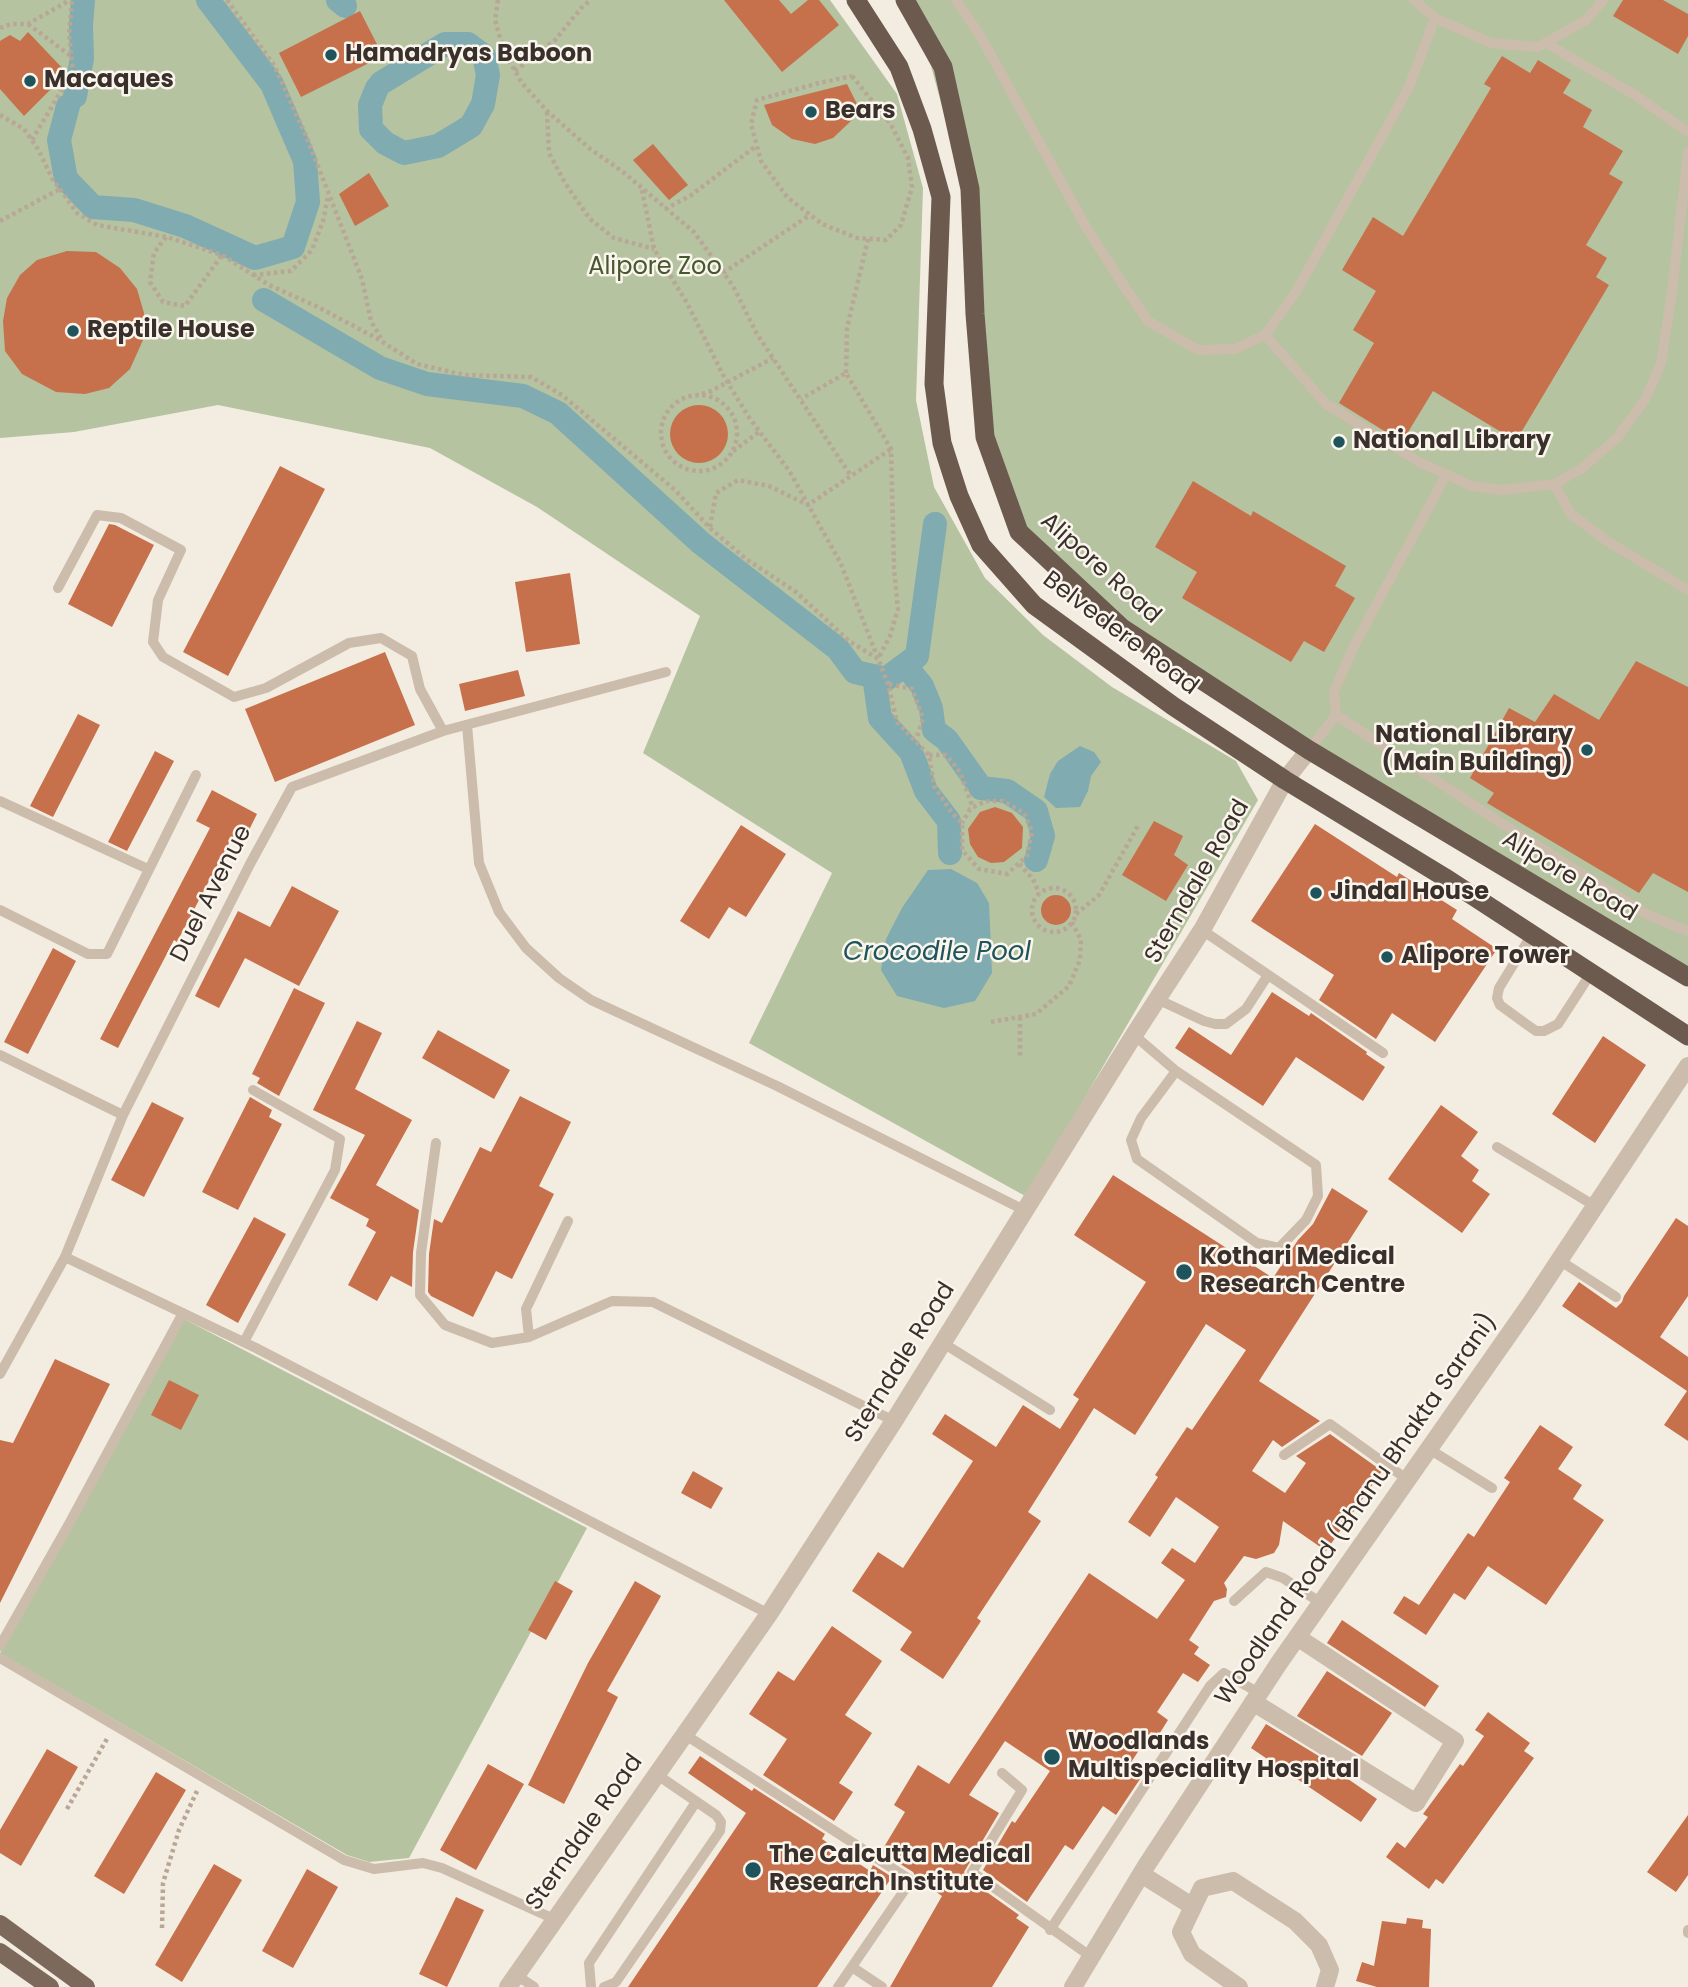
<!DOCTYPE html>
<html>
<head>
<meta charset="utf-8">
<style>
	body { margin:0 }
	canvas { display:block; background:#f3ece0 }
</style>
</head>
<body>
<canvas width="1688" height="1987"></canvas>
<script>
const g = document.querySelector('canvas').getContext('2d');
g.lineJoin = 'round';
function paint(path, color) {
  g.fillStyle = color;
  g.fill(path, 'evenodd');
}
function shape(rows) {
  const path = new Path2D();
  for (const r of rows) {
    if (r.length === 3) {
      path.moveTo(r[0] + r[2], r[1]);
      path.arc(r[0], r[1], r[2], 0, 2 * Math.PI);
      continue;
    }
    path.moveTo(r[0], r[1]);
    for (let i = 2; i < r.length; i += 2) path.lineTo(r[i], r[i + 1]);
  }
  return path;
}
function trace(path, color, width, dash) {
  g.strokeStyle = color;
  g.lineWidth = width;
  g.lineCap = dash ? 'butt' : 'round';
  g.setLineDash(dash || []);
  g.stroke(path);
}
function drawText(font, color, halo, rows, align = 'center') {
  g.font = font + ' Poppins,sans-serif';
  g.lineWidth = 5;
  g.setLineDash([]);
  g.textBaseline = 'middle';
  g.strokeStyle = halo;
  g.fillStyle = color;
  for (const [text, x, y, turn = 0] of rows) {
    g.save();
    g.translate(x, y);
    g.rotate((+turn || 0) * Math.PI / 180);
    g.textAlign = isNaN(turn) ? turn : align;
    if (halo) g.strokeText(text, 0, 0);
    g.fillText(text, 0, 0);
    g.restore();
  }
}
paint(shape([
	[0,0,830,0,897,94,923,188,916,400,934,487,985,578,1043,635,1112,687,1236,761,1258,800,1027,1197,749,1043,832,873,643,753,700,616,537,507,430,448,218,405,74,432,0,438],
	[897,0,1688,0,1688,980,1128,629,1041,549,1003,491,975,392,974,224,931,66],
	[184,1319,587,1528,409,1858,369,1862,347,1855,0,1653]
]), '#b5c3a0');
paint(shape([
	[1080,746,1094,752,1101,762,1091,776,1088,791,1080,807,1056,808,1044,797,1050,774,1058,761],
	[951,869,977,883,989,903,992,973,975,1001,944,1008,897,996,881,970,886,939,902,908,928,870]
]), '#7fabb1');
trace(shape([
	[338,0,345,6],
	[377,88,370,105,371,129,385,143,404,153,438,146,471,126,483,104,488,75,484,56,468,44,445,44,381,83],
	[75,96,82,58,81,26,83,0],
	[68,106,59,140,66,179,93,207,134,210,185,226,255,258,293,247,308,202,305,161,272,84,208,0],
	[264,300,380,368,427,384,523,396,558,413,701,543,838,649,855,672,886,679,917,656,935,524],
	[905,665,922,686,931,708,934,730,947,740,981,788,1007,791,1036,811,1043,836,1036,860],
	[874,676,880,718,911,752,926,791,949,821,950,853]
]), '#7fabb1', 24);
paint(shape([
	[724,0,779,0,791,14,808,0,819,0,839,25,782,72],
	[1623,0,1663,0,1688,14,1688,36,1678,54,1613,16],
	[360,11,383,56,301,97,279,53],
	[28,32,67,73,24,116,0,89,0,41,10,35,20,41],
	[1502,56,1530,73,1538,60,1571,80,1563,93,1592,110,1583,127,1623,151,1609,174,1623,182,1586,245,1607,258,1596,277,1609,285,1516,441,1433,391,1402,442,1339,403,1374,343,1353,330,1376,291,1342,270,1373,217,1403,236,1491,88,1484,84],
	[847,84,857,104,852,120,833,138,815,144,792,139,772,125,764,105],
	[653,144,688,185,669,200,633,160],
	[369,173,389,206,355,226,339,194],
	[67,251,96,252,120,268,137,289,144,313,143,340,130,369,109,388,85,394,56,392,22,374,5,351,3,321,7,298,20,275,37,260],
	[699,434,29],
	[280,466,325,489,228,676,183,652],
	[1193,481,1251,516,1253,511,1346,566,1335,586,1355,598,1324,652,1304,641,1291,662,1182,598,1197,572,1155,547],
	[109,524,115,525,154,545,112,627,68,604],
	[570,573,580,644,526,652,515,582],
	[385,652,415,725,275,782,245,709],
	[1636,661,1688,687,1688,892,1653,873,1639,893,1487,803,1494,793,1470,778,1509,708,1535,722,1554,694,1599,720],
	[518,670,525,696,465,711,459,684],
	[78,714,100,725,53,817,30,806],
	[155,751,174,761,127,851,108,842],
	[212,790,257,814,242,844,231,839,177,942,174,940,118,1048,100,1039,210,828,196,821],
	[995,807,1012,813,1023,827,1022,848,1004,862,991,863,978,857,970,844,968,829,980,812],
	[1154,821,1183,836,1174,855,1188,865,1166,901,1122,875],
	[1315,824,1397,877,1399,873,1457,910,1452,919,1497,949,1435,1042,1392,1013,1376,1039,1319,1000,1334,975,1251,921],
	[741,825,786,854,746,917,729,907,709,939,680,921],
	[292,886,339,911,299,986,245,958,219,1008,195,996,238,911,270,927],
	[1056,910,15],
	[53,948,76,961,28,1054,4,1042],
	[294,988,325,1003,279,1096,257,1083,260,1078,252,1074],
	[1272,992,1309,1016,1311,1013,1367,1052,1366,1054,1385,1067,1363,1101,1296,1057,1263,1106,1175,1048,1189,1027,1231,1055],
	[357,1021,382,1033,355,1089,412,1120,376,1185,419,1210,413,1252,412,1287,391,1276,377,1301,348,1285,376,1232,366,1226,369,1219,330,1198,365,1135,313,1110],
	[438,1030,510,1070,494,1099,422,1058],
	[1603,1036,1646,1065,1595,1143,1552,1114],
	[520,1096,571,1122,539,1186,554,1194,512,1279,496,1271,473,1317,431,1296,428,1292,429,1254,434,1219,442,1223,480,1147,491,1152],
	[250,1097,272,1110,269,1117,282,1124,238,1210,202,1192],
	[152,1102,184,1118,144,1197,111,1180],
	[1441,1105,1478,1132,1461,1156,1479,1170,1472,1181,1490,1194,1462,1233,1388,1179],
	[1113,1175,1273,1278,1298,1240,1313,1224,1332,1188,1368,1211,1259,1381,1320,1421,1282,1447,1273,1440,1252,1471,1285,1493,1306,1463,1296,1456,1330,1434,1382,1471,1326,1551,1283,1521,1279,1545,1274,1553,1256,1559,1244,1556,1224,1583,1227,1589,1226,1597,1214,1601,1189,1640,1199,1647,1194,1654,1210,1665,1198,1682,1183,1673,1157,1712,1168,1720,1158,1736,1151,1732,1126,1770,1140,1779,1116,1815,1103,1806,1073,1850,1065,1845,1027,1902,983,1870,1012,1821,1015,1823,1050,1771,1005,1741,969,1795,999,1813,964,1872,967,1878,1019,1915,1016,1918,1029,1927,992,1987,890,1987,942,1896,917,1879,913,1872,881,1852,905,1812,894,1805,918,1765,949,1784,1089,1573,1157,1619,1185,1580,1161,1563,1172,1548,1195,1563,1219,1527,1176,1497,1150,1537,1128,1522,1158,1477,1155,1475,1187,1427,1192,1430,1246,1350,1206,1324,1135,1435,1094,1408,1028,1512,1041,1521,977,1618,981,1621,943,1679,900,1650,912,1632,852,1591,878,1552,903,1568,973,1461,932,1434,945,1414,996,1447,1023,1405,1060,1429,1079,1399,1073,1395,1146,1282,1074,1235],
	[254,1217,286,1234,238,1323,206,1305],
	[1676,1218,1688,1226,1688,1296,1660,1337,1688,1357,1688,1441,1664,1425,1687,1391,1562,1306,1579,1282,1616,1308,1622,1302,1624,1296],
	[55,1359,110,1384,0,1603,0,1440,13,1443],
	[169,1380,199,1395,181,1430,151,1415],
	[1540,1425,1573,1447,1558,1469,1582,1485,1573,1499,1604,1520,1546,1605,1488,1566,1465,1600,1454,1593,1426,1635,1393,1613,1404,1596,1419,1605,1468,1533,1474,1537,1510,1482,1504,1478],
	[693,1471,723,1488,711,1509,681,1493],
	[555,1581,573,1591,546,1640,528,1630],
	[635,1581,661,1596,607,1691,618,1697,564,1804,528,1785,588,1663],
	[1342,1620,1439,1686,1425,1707,1327,1643],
	[832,1626,882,1661,845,1715,872,1733,839,1783,853,1792,834,1821,763,1775,787,1739,749,1714,778,1671,794,1681],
	[1327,1671,1392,1713,1362,1756,1297,1716],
	[1488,1712,1530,1743,1524,1751,1534,1758,1443,1884,1436,1879,1429,1889,1386,1857,1397,1842,1405,1848,1428,1817,1423,1814,1460,1764,1463,1766,1484,1736,1475,1730],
	[1266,1724,1350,1775,1348,1779,1377,1799,1361,1822,1251,1748],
	[47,1749,78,1767,21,1866,0,1853,0,1830],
	[700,1756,752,1791,754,1788,825,1834,822,1839,870,1871,873,1865,892,1877,817,1987,628,1987,746,1813,688,1773],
	[488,1764,524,1784,476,1870,440,1850],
	[156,1772,186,1790,124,1894,94,1876],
	[1688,1815,1688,1875,1676,1892,1647,1872],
	[214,1864,242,1880,182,1982,155,1965],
	[307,1869,338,1887,293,1968,262,1951],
	[456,1897,484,1910,447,1987,419,1974],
	[1407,1918,1423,1920,1422,1928,1431,1929,1429,1987,1377,1987,1356,1981,1362,1962,1374,1966,1382,1921,1406,1924]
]), '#c6714c');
trace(shape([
	[227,0,274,65,307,138,362,279,371,321,382,340],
	[498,0,495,20,504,52,522,83,547,111,589,148,623,172,694,232,733,286,757,334,851,476],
	[28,24,72,57],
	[0,28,11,24,28,24,70,0],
	[515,71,555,40,583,6,591,0],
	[852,76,890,123,908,158,912,187,901,225,886,240,857,238,822,224,787,197,761,161,751,124,757,100,819,83,852,76],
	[547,112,549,153,565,183,590,219,614,238,654,249],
	[0,115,24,129,38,149,53,180,60,189,77,213,97,225,167,237,222,255,269,285,318,307,378,339,417,364,464,375,531,377,562,395,675,490,710,528,746,559,796,592,849,641,878,659,890,636,898,609,894,568,891,449,846,373,801,399],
	[32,140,73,71,69,34,72,0],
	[642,190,654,249,687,303,723,375,750,419,790,472,841,564,888,684,897,722,929,755,934,786,952,813,962,823,962,850,979,869,1007,874,1027,856,1032,831,1024,813,1003,801,985,801,970,809,962,823],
	[665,209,690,196,756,146],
	[0,221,60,189],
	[166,237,154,253,150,282,163,302,185,306,222,255],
	[723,273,810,215],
	[253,275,291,271,312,250,323,221,328,196],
	[846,373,847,328,868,239],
	[702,394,711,391,773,358],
	[699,433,38],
	[733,451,759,432],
	[710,527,716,493,738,480,769,486,808,505,891,449],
	[889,684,912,689,923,718,916,740],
	[929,755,946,755,960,772,973,808],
	[1019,864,1033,879,1039,893],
	[1054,910,22],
	[1076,914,1099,895,1139,824],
	[1020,1017,1020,1057],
	[991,1022,1036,1014,1069,986,1080,960,1081,940,1072,922],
	[67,1809,108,1737],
	[162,1928,163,1883,179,1830,197,1791]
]), '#b8a796', 4.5, [3.5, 3.5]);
trace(shape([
	[956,0,981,37,1086,227,1124,286,1148,321,1198,350,1235,349,1265,335,1296,292,1409,87,1435,18],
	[1414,0,1435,18,1491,43,1538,47,1586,20,1603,0],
	[1546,43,1635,95,1688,132],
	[1265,335,1326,404,1419,462,1472,486,1502,490,1554,484,1581,469,1617,438,1646,398,1661,363,1672,292,1688,152],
	[1554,484,1571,514,1607,541,1688,590],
	[58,588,97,515,121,518,181,550,158,600,153,642,163,657,234,697,266,688,349,643,381,638,412,656,420,689,443,731],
	[1336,715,1501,823,1648,915,1688,931],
	[467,725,479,863,499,912,526,948,559,978,591,1000,777,1086,1026,1211],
	[1309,750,1336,715,1334,692,1353,648,1446,475],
	[0,801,148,869],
	[0,910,88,954,107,954,196,775],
	[1202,930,1383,1053],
	[1532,934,1499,988,1497,998,1500,1005,1526,1024,1536,1031,1544,1031,1558,1024,1591,973],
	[1157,999,1204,1021,1215,1024,1226,1024,1246,1009,1268,975],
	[1134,1035,1176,1071,1316,1165,1318,1196,1306,1220,1279,1248,1257,1243,1137,1159,1131,1140,1141,1118,1176,1071],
	[0,1055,123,1115],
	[436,1143,421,1253,420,1295,445,1325,492,1343,529,1337,612,1301,653,1302,894,1421],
	[1497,1147,1595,1206],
	[65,1257,256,1348,769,1614],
	[1559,1260,1616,1297],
	[529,1337,526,1309,568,1221],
	[244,1342,335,1170,340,1139,253,1090],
	[943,1343,1050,1410],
	[0,1374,65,1257,123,1115,250,864,292,787,443,731,666,672],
	[1429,1449,1492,1488],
	[1284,1455,1330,1424,1408,1480],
	[1234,1601,1266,1572,1283,1578,1321,1603],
	[0,1646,69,1524,183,1313],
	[0,1658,344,1860,374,1869,423,1863,442,1868,554,1919],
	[684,1734,909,1879,910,1882,838,1987],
	[1002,1773,1022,1790,972,1872,1090,1956],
	[1050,1930,1210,1686,1224,1673,1259,1693],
	[1688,1930,1688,1933],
	[852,1967,882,1987],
	[516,1975,534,1987],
	[591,1987,589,1963,696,1802],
	[604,1987,616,1982,720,1831,721,1822,716,1815,656,1774]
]), '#ccbcac', 10);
trace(shape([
	[1253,1702,1416,1803,1455,1741,1297,1637],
	[1141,1874,1192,1906],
	[508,1987,769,1614,894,1421,1134,1035,1202,930,1285,780,1309,750],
	[1073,1987,1146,1866,1279,1663,1531,1303,1688,1066],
	[1239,1987,1192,1954,1181,1932,1202,1888,1233,1881,1295,1921,1319,1945,1330,1970,1325,1987]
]), '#ccbcac', 18);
trace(shape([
	[0,1924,86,1987],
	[0,1952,50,1987]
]), '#7c695c', 18);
trace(shape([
	[856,0,899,67,922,129,941,197,934,384,942,443,959,496,981,545,1034,605,1173,706,1285,780,1444,877,1688,1036],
	[905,0,943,67,970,189,975,314,985,437,1019,532,1122,628,1309,750,1688,977]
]), '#6c5a4f', 19);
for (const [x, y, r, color] of [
	[331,55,7,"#20545c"],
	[30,81,7,"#20545c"],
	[811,112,7,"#20545c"],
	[73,331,7,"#20545c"],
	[1339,442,7,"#20545c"],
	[1587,750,7,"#20545c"],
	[1316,893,7,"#20545c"],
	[1387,957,7,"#20545c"],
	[1184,1272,9,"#20545c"],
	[1052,1757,9,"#20545c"],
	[753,1870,9,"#20545c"]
]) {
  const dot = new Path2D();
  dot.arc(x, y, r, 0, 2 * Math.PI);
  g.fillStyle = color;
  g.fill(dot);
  trace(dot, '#faf5ed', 2.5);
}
drawText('bold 24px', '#3a302b', '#faf5ed', [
	["Hamadryas Baboon",345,55],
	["Macaques",44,81],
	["Bears",825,112],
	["Reptile House",87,331],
	["National Library",1353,442],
	["National Library",1573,736,"right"],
	["(Main Building)",1573,764,"right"],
	["Jindal House",1330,893],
	["Alipore Tower",1401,957],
	["Kothari Medical",1200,1258],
	["Research Centre",1200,1286],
	["Woodlands",1068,1743],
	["Multispeciality Hospital",1068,1771],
	["The Calcutta Medical",769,1856],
	["Research Institute",769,1884]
], 'left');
drawText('24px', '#46582e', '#faf5ed', [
	["Alipore Zoo",655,268]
]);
drawText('24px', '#3a302b', '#faf5ed', [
	["Alipore Road",1100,569,42],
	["Belvedere Road",1120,634,37],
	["Alipore Road",1569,877,31],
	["Sterndale Road",1198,882,-60],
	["Duel Avenue",212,894,-63],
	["Sterndale Road",901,1363,-58],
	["Woodland Road (Bhanu Bhakta Sarani)",1357,1510,-55],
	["Sterndale Road",585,1833,-55]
]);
drawText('italic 26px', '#20545c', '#faf5ed', [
	["Crocodile Pool",937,953]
]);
</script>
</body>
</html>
